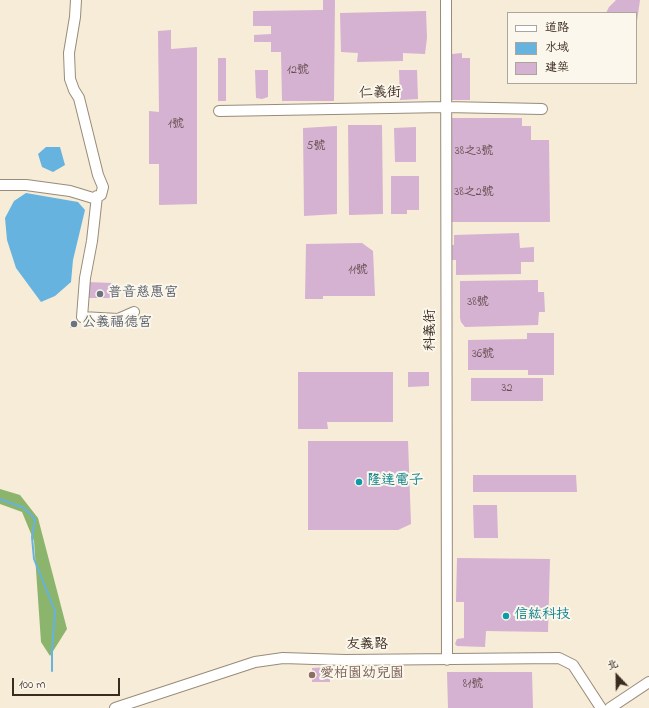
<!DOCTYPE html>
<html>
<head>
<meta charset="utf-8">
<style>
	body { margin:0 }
	#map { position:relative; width:649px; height:708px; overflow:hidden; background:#f6ecd7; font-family:"Indie Flower","LXGW WenKai TC",sans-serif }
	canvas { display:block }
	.legend { position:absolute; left:507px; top:12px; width:130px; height:72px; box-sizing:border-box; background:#fbf7ec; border:1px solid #aea59a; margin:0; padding:5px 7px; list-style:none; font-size:12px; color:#3b2a1e }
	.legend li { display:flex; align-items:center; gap:8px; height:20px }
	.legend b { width:20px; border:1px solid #aea59a }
	.north { position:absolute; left:597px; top:656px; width:40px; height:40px; -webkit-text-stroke:3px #fbf7ec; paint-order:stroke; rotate:338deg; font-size:11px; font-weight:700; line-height:16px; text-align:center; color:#3b2a1e }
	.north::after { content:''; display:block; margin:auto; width:14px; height:18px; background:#3b2a1e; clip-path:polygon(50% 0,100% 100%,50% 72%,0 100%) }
	.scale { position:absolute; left:12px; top:678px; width:108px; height:18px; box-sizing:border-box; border:2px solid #3b2a1e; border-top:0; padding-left:5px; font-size:12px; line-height:14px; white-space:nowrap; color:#3b2a1e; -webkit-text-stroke:3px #fbf7ec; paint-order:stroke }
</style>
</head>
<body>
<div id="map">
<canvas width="649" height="708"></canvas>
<ul class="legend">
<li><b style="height:5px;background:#fff"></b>道路</li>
<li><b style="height:11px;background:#66b3e0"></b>水域</li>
<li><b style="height:11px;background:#d5b1d2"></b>建築</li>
</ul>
<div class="north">北</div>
<div class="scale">100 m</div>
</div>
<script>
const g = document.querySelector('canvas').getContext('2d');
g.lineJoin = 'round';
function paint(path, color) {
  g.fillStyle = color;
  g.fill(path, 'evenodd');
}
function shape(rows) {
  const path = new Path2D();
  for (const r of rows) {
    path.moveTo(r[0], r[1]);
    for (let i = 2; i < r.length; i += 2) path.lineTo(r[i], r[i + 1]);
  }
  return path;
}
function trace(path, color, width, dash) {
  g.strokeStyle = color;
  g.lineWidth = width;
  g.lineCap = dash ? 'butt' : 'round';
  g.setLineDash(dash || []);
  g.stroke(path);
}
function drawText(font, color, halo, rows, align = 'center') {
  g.font = font + ' "Indie Flower","LXGW WenKai TC",sans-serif';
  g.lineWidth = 4;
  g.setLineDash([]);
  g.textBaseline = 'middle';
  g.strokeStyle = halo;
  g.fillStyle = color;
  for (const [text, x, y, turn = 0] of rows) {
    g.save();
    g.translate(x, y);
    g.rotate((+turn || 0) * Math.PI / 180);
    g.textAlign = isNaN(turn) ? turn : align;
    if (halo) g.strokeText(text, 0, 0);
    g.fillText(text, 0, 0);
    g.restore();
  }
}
paint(shape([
	[0,489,20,495,38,518,67,629,50,656,41,642,34,541,22,512,0,504]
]), '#8bb56c');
paint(shape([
	[46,147,60,147,65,165,53,172,42,167,38,154],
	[26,193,78,202,85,210,73,260,71,282,55,296,41,302,16,268,7,240,5,218,14,201]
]), '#66b3e0');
trace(shape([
	[0,499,24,508,35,519,32,537,34,559,55,611,52,651,52,671]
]), '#66b3e0', 2);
paint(shape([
	[323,0,335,0,334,101,282,101,281,52,271,52,271,42,254,42,254,35,271,34,271,26,253,26,253,11,323,10],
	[616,0,640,0,637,21,636,13,606,13,609,7],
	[426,11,427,38,425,54,403,53,403,61,357,62,358,53,341,52,340,13],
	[171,30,171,49,197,47,197,204,159,205,159,164,149,164,149,111,159,112,158,31],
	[462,53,462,58,470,58,470,100,452,100,452,54],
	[218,58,226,58,226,101,218,101],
	[255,70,268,70,268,97,262,99,256,98],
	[399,70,417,70,418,99,400,100],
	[452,118,522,118,522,126,531,126,531,140,549,140,550,222,452,222],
	[348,125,382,125,383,214,349,215],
	[337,126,337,214,304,216,303,128],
	[416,127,416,162,395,162,394,128],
	[391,176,419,176,419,210,407,210,407,214,391,214],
	[519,233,520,248,534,247,534,262,521,262,521,274,456,275,456,260,451,260,451,245,454,245,454,235],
	[362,243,373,251,375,296,323,296,323,299,305,299,306,244],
	[538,280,538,292,544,292,545,312,539,312,538,325,465,327,461,322,460,318,460,281],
	[86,282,113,283,113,298,86,298],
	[70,321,77,321,77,328,70,328],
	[527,333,554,333,554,375,528,375,528,370,468,370,468,340,527,339],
	[298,372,393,372,393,422,327,422,328,429,298,429],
	[408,372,429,372,429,386,408,387],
	[471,378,543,378,543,401,471,401],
	[308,441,408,441,411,524,398,530,308,530],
	[473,475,576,475,577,492,473,492],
	[473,505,497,505,498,538,474,538],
	[457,558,550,559,548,632,486,631,485,647,457,646,455,644,457,639,464,638,464,602,456,602],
	[330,667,330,682,312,682,312,668],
	[447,672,532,672,533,708,448,708]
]), '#d5b1d2');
const minor = shape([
	[446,0,447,660],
	[219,111,446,107,542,109],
	[0,185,26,185,70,191,93,198,101,195,103,187,98,175,79,98,74,90,70,79,69,53,75,17,76,0],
	[97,196,92,241,85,278,82,317,118,319,134,312],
	[115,708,255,662,283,658,345,660,559,658,573,665,601,708],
	[610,708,649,682]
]);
trace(minor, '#988b7a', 12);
trace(minor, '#fff', 10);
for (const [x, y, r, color] of [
	[100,294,4,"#6b7280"],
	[74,324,4,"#6b7280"],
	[359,482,4,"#0f9aa8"],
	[506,616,4,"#0f9aa8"],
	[312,675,4,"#8d6e63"]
]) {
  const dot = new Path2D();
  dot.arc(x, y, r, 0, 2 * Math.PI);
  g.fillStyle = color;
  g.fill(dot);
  trace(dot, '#fbf7ec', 1.5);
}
drawText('12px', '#624c4b', null, [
	["12號",298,71],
	["1號",176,125],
	["5號",316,147],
	["38之3號",474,152],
	["38之2號",474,193],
	["11號",358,271],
	["38號",478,303],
	["36號",483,355],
	["32",507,389],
	["81號",473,685]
]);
drawText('14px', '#3b2a1e', '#fbf7ec', [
	["仁義街",380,94,-1],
	["科義街",432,330,-90],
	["友義路",367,646]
]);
drawText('14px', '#5b616d', '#fbf7ec', [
	["普音慈惠宮",108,294],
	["公義福德宮",82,324]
], 'left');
drawText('14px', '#0d838f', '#fbf7ec', [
	["隆達電子",367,482],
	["信紘科技",514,616]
], 'left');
drawText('14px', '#785e54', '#fbf7ec', [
	["愛柏園幼兒園",320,675]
], 'left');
</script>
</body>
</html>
